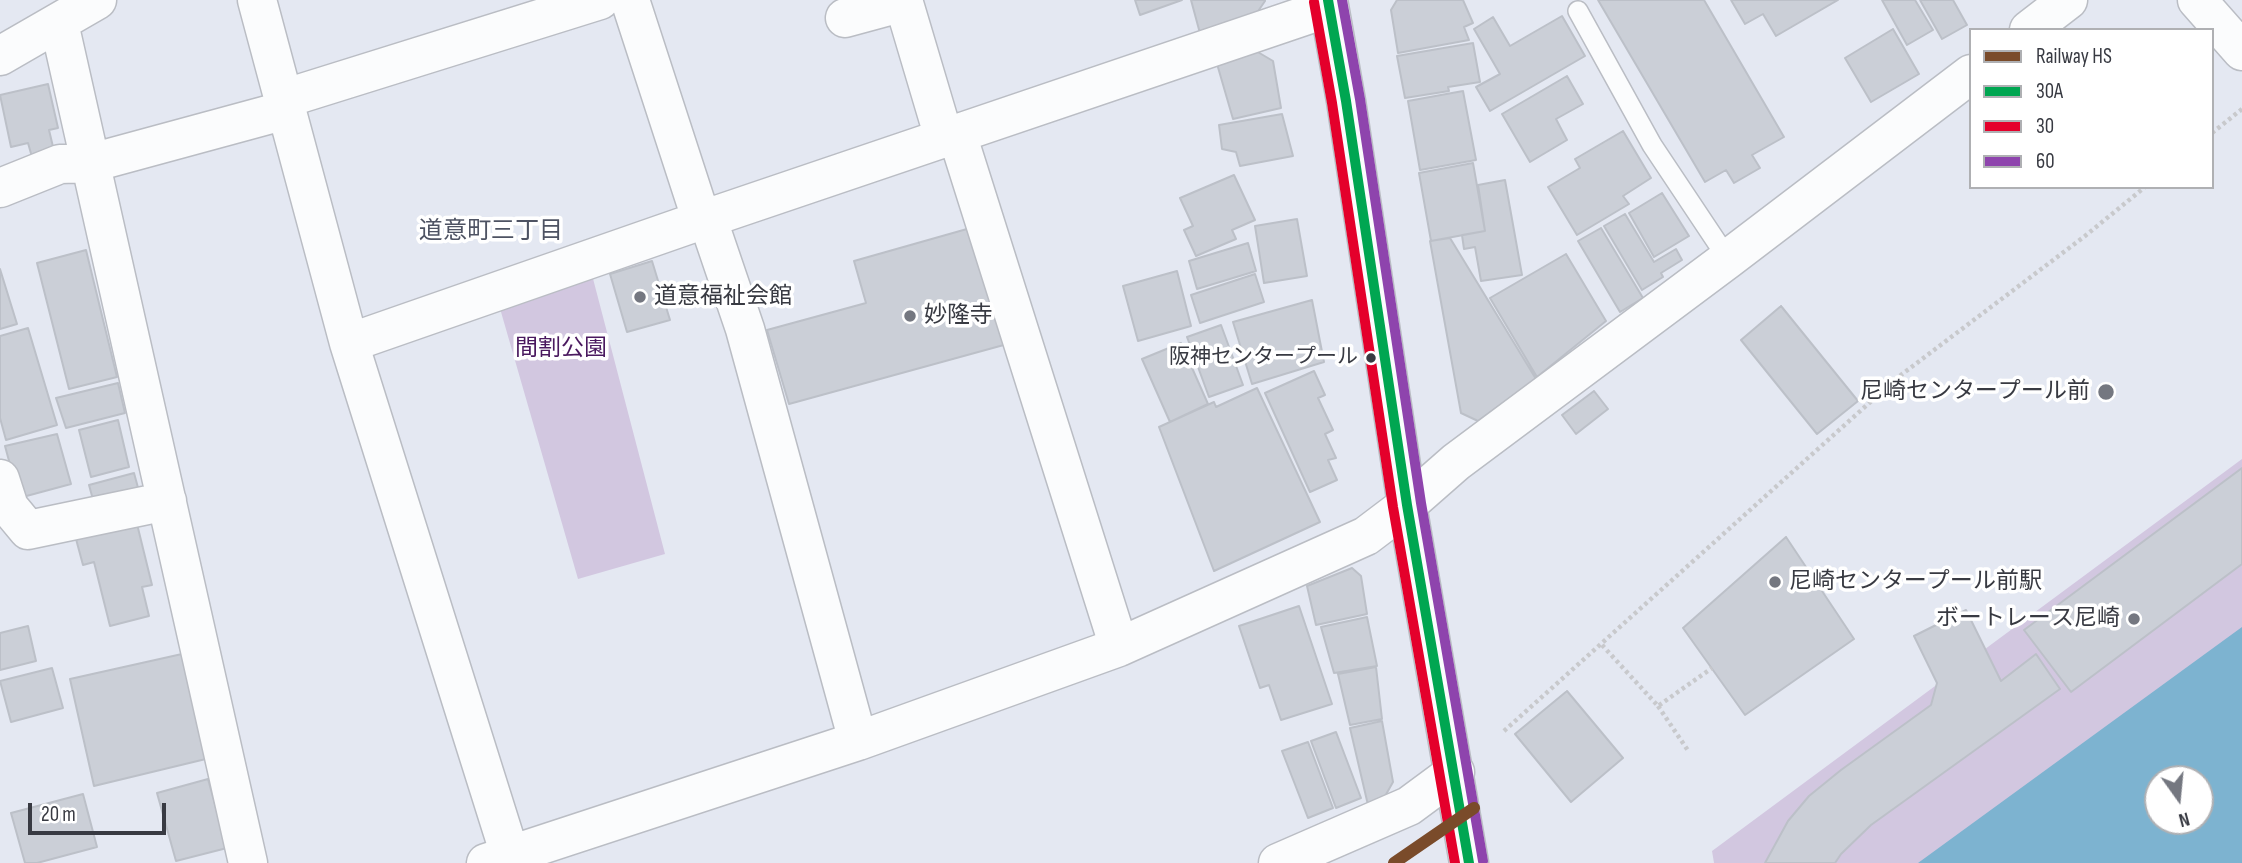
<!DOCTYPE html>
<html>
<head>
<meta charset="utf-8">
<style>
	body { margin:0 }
	#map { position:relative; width:2242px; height:863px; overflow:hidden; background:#e4e8f2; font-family:"Sofia Sans Condensed",sans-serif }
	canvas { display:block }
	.legend { position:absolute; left:1969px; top:28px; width:245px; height:161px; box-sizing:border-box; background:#fff; border:2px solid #afb0b3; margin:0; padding:9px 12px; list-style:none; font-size:21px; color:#383a42 }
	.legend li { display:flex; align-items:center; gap:14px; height:35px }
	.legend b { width:35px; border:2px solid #afb0b3 }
	.north { position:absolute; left:2144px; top:765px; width:70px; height:70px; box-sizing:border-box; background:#fff; border:2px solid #afb0b3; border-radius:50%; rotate:165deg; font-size:19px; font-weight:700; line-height:28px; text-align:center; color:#383a42 }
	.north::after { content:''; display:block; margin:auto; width:24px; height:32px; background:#747780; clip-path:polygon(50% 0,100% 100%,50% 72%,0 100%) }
	.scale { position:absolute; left:28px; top:803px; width:138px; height:32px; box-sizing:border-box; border:4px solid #383a42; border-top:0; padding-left:9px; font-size:21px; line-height:24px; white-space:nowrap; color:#383a42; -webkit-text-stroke:5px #fff; paint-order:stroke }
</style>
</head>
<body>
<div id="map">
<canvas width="2242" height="863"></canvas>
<ul class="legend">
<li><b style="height:9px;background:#7a4b2a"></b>Railway HS</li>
<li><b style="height:9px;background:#00a651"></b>30A</li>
<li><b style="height:9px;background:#e4002b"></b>30</li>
<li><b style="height:9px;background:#8e44ad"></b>60</li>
</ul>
<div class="north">N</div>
<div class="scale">20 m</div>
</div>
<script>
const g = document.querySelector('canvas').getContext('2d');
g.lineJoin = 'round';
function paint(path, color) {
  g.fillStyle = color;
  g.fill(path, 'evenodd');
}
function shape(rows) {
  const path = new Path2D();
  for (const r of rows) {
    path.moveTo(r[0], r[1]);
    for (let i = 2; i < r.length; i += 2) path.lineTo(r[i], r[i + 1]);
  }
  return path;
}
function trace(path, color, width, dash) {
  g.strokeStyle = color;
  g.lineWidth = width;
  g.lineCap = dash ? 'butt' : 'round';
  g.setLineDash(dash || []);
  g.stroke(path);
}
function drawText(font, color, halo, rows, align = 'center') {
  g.font = font + ' "Sofia Sans Condensed","Noto Sans JP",sans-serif';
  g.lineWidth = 7;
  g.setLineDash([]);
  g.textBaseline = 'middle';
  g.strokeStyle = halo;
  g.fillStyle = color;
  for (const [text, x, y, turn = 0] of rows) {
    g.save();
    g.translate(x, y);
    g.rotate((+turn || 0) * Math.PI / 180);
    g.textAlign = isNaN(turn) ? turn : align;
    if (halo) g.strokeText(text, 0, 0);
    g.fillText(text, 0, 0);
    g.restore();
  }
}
paint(shape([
	[591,271,665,554,578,579,499,305],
	[2242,459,2242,863,1714,863,1712,851],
	[2158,779,2200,779,2200,821,2158,821]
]), '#d2c7e0');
paint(shape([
	[2242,627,2242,863,1918,863],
	[2158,779,2200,779,2200,821,2158,821]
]), '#7db3d0');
const building = shape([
	[1135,0,1182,0,1140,15,1135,0],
	[1191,0,1265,0,1265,1,1252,20,1201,37,1191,0],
	[1397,0,1463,0,1473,23,1464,27,1469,40,1398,53,1391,10,1397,0],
	[1598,0,1704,0,1784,137,1752,155,1760,168,1734,183,1726,170,1705,182,1598,0],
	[1731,0,1838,0,1776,36,1763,14,1745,24,1731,0],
	[1882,0,1915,0,1933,30,1907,45,1882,0],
	[1920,0,1953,0,1967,25,1942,39,1920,0],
	[1562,16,1585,56,1490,111,1476,87,1500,74,1474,29,1493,17,1510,46,1562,16],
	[1893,29,1919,74,1871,102,1845,58,1893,29],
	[1473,43,1480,82,1448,87,1449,91,1405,98,1397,56,1473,43],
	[1251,48,1273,61,1281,108,1233,119,1215,57,1251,48],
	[1567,76,1583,104,1556,119,1567,140,1530,162,1502,114,1567,76],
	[48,84,58,128,49,130,54,151,32,157,28,143,11,147,0,95,48,84],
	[1463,91,1476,160,1420,170,1408,101,1463,91],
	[1282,114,1293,156,1240,166,1236,152,1222,149,1219,125,1282,114],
	[1623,131,1651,178,1623,196,1629,204,1577,235,1548,187,1580,168,1575,159,1623,131],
	[1473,163,1485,231,1431,241,1419,173,1473,163],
	[1234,175,1255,220,1232,230,1236,239,1196,256,1184,230,1193,226,1180,198,1234,175],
	[1505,180,1522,275,1481,281,1475,247,1464,249,1462,235,1485,231,1478,185,1505,180],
	[1662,193,1689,236,1654,257,1629,213,1662,193],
	[1625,214,1654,262,1676,249,1682,260,1661,273,1663,277,1642,290,1604,226,1625,214],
	[1297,219,1307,276,1264,283,1255,226,1297,219],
	[974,227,1011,343,789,404,767,330,866,303,854,261,974,227],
	[1601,228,1643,298,1620,312,1578,241,1601,228],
	[1450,238,1536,379,1478,421,1461,413,1430,241,1450,238],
	[1248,243,1256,271,1197,289,1189,261,1248,243],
	[86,250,117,377,69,389,37,263,86,250],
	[1566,254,1606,321,1537,377,1490,298,1566,254],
	[652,261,670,320,627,332,610,274,652,261],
	[0,269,17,324,0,329,0,269],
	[1177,271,1191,326,1138,341,1123,286,1177,271],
	[1255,274,1264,302,1200,323,1191,295,1255,274],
	[1312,300,1324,362,1252,384,1233,322,1312,300],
	[1781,306,1858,401,1817,434,1741,340,1781,306],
	[1221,325,1243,385,1209,397,1187,337,1221,325],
	[28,328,57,425,6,440,0,418,0,336,28,328],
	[1181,343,1208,404,1170,422,1142,359,1181,343],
	[1314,371,1325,395,1318,398,1333,430,1325,434,1336,458,1328,460,1337,480,1310,492,1265,393,1314,371],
	[118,383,125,413,66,428,56,398,118,383],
	[1257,388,1320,522,1214,571,1159,427,1214,402,1216,407,1257,388],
	[1594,391,1608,409,1576,434,1562,415,1594,391],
	[118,420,129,467,91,477,79,430,118,420],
	[57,434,71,484,19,498,5,446,57,434],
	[2242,468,2242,564,2071,692,2024,630,2242,468],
	[134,473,140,495,95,507,89,485,134,473],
	[137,524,152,585,142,587,149,616,110,626,94,562,83,565,76,539,137,524],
	[1786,537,1854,639,1745,715,1683,628,1786,537],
	[1352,568,1361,576,1367,614,1316,625,1307,586,1352,568],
	[1299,606,1332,704,1281,720,1269,685,1260,688,1239,626,1299,606],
	[1966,610,2001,681,2036,654,2060,689,1871,825,1841,854,1835,863,1765,863,1788,821,1809,796,1841,770,1931,705,1937,683,1914,636,1966,610],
	[1367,617,1377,666,1334,673,1321,627,1367,617],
	[28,626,36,661,0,670,0,633,28,626],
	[182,654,210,758,94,786,70,679,182,654],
	[1376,667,1382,719,1350,725,1338,674,1376,667],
	[52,668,63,708,11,722,0,681,52,668],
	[1567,691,1623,758,1571,802,1515,734,1567,691],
	[1382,721,1393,782,1384,798,1368,805,1350,728,1382,721],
	[1336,732,1361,798,1336,808,1311,741,1336,732],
	[1308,742,1333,808,1308,818,1282,751,1308,742],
	[208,779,227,848,176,861,157,793,208,779],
	[83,794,97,847,37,863,25,863,11,813,83,794]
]);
paint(building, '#cbcfd7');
trace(building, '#bcc0c8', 2);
const service = shape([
	[1578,11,1652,145,1728,259]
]);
const minor = shape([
	[257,0,349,343,510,855],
	[630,0,696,203,711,229,745,329,858,741],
	[903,0,944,138],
	[2197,0,2242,51],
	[845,18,904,2],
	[59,23,248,863],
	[2029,30,2068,0],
	[0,56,97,0],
	[283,99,600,0],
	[957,134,1119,647],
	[0,188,60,164,91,163,286,110],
	[349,343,705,219,1310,14,1323,0],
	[0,479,9,507,28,530,167,501],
	[486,863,858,741,1119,647,1366,536,1407,505,1456,462,1728,259,1971,74],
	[1278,863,1409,806,1455,772]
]);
const tertiary = shape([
	[1328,0,1346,101,1407,505,1469,863]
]);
trace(service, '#babdc4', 22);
trace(minor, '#babdc4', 41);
trace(tertiary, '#babdc4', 41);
trace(shape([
	[2212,133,2242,109],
	[1602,645,1658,706,1712,668],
	[1658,706,1689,752],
	[1504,731,1897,378,2085,236,2145,187]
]), '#c8c9cc', 4.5, [3.5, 3.5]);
trace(service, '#fbfcfd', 19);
trace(minor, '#fbfcfd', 38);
trace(tertiary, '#fbfcfd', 38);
trace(shape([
	[1328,0,1346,101,1407,505,1469,863]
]), '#00a651', 10);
trace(shape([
	[1314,2,1332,103,1393,507,1455,863]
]), '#e4002b', 10);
trace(shape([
	[1342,0,1360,99,1421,503,1483,861]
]), '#8e44ad', 10);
trace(shape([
	[1394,863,1474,808]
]), '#7a4b2a', 12);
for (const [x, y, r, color] of [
	[640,297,7,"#747780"],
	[910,316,7,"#747780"],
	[1371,358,6,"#383a42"],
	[2106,392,9,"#747780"],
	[1775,582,7,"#747780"],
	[2134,619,7,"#747780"]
]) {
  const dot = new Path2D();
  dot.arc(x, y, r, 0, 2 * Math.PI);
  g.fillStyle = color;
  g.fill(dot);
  trace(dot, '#fff', 2.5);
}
drawText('21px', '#383a42', '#fff', [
	["阪神センタープール",1358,358]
], 'right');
drawText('23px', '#383a42', '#fff', [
	["道意福祉会館",654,297],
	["妙隆寺",924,316],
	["尼崎センタープール前",2090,392,"right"],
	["尼崎センタープール前駅",1789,582],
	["ボートレース尼崎",2120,619,"right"]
], 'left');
drawText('23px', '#4a195f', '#fff', [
	["間割公園",561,349]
]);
drawText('24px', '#4e5363', '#fff', [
	["道意町三丁目",491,232]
]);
</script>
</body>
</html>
